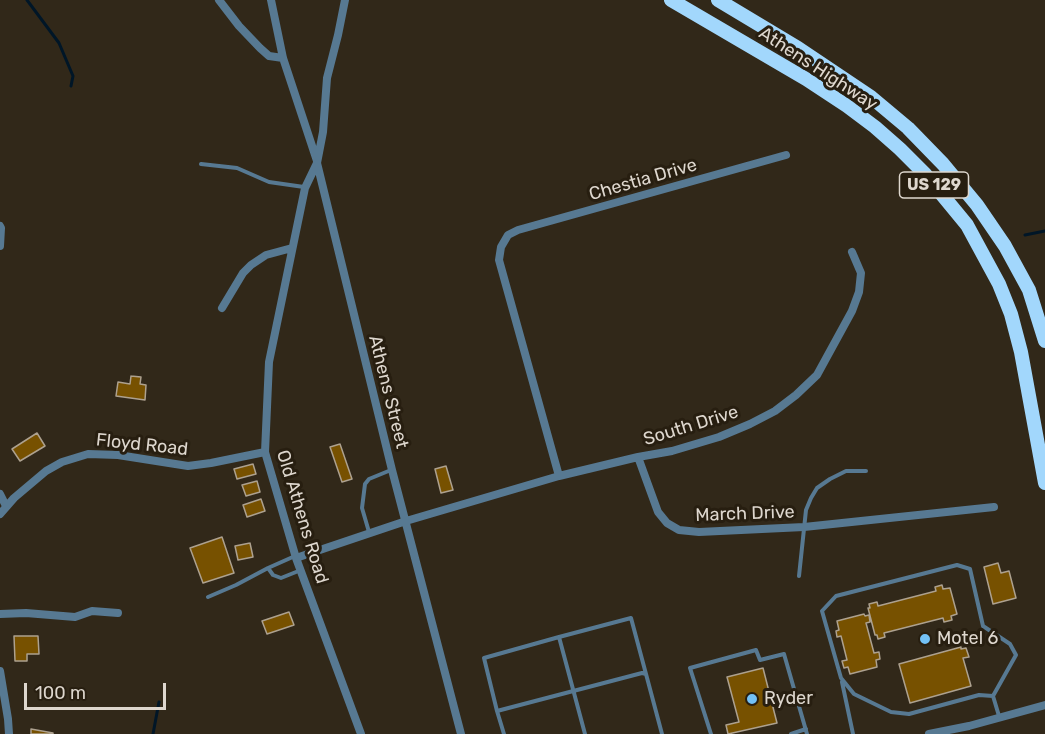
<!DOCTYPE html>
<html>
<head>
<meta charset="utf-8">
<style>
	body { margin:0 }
	#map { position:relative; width:1045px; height:734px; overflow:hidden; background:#312819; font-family:Rubik,sans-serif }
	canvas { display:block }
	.scale { position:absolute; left:24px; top:683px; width:142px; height:27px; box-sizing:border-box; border:3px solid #ded7ce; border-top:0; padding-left:8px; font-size:18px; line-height:21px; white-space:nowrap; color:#ded7ce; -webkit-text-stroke:4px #271e10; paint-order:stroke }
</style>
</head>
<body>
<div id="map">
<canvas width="1045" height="734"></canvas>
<div class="scale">100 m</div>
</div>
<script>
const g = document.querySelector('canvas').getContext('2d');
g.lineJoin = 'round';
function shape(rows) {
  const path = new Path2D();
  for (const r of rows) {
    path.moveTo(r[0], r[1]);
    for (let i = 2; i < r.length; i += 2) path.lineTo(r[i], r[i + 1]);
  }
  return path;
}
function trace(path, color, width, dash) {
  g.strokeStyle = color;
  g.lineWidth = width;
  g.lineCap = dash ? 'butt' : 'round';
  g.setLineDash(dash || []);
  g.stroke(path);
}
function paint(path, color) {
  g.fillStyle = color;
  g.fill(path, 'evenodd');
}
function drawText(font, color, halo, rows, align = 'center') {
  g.font = font + ' Rubik,sans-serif';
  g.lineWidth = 6;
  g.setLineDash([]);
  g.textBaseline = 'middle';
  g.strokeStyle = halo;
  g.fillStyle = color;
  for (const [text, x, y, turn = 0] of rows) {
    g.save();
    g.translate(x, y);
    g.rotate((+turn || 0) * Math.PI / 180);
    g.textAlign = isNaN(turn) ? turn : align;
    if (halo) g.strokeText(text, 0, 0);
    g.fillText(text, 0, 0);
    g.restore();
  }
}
trace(shape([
	[27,0,59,43,73,76,71,86],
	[1025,235,1045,231],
	[153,734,159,702]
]), '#001627', 3);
const building = shape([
	[131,376,141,377,140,384,146,385,145,400,116,396,118,382,130,384,131,376],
	[37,433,45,446,20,461,12,449,37,433],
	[340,444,352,479,342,482,330,447,340,444],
	[253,464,256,474,237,479,234,469,253,464],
	[446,466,453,490,441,493,435,469,446,466],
	[257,481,260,492,246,496,242,485,257,481],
	[261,499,265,511,247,517,243,505,261,499],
	[222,537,234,573,203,583,190,548,222,537],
	[250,543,253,557,238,560,235,546,250,543],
	[998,563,1001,573,1009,571,1016,598,993,604,984,567,998,563],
	[942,585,943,589,950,588,957,614,951,616,952,620,944,622,943,618,884,633,885,637,878,639,877,635,875,635,868,608,870,608,869,604,877,602,878,606,936,591,935,587,942,585],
	[289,612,294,625,267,634,262,621,289,612],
	[864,614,865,616,869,615,870,622,866,623,874,653,879,652,880,659,876,660,877,667,850,674,848,667,844,668,842,661,847,660,841,636,837,637,836,631,839,630,837,621,864,614],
	[14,636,38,636,39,654,27,654,27,661,15,661,14,636],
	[961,647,961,649,966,648,969,657,963,658,971,686,910,703,899,664,961,647],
	[763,668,777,723,728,734,726,725,739,722,727,677,763,668],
	[31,729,53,733,53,734,31,734,31,729]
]);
paint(building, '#775100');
trace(building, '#ada18f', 1.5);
trace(shape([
	[201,164,237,168,269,182,304,187],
	[369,532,362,508,365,484,369,479,391,470],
	[268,568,273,575,281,578,301,570],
	[799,576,806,510,811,498,817,488,830,479,846,471,866,471],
	[208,597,236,585,268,568,295,556],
	[559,637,631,618,646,674],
	[842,682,853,734],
	[993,696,1016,655,1010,644,983,626,970,569,957,565,836,596,822,611,841,678,854,694,891,712,909,714,979,695,993,696,999,716],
	[497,711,484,658,559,637,585,734],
	[504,734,497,711,642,673,646,674,662,734],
	[711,734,690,668,756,650,760,660,784,654,807,734],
	[791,734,806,729]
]), '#577992', 4);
trace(shape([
	[219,0,239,26,260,48,269,56,283,58],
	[271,0,283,58,317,161],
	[345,0,338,35,327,78,323,132,317,163,392,470,461,734],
	[317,163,305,188,269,362,265,452,296,558,361,734],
	[0,226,1,228,0,246],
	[222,308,243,273,251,265,266,255,292,248],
	[638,457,658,512,667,523,679,530,699,532,804,527,994,507],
	[559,476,499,260,501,247,508,235,518,230,786,155],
	[0,494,6,506],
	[0,514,14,498,46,471,62,462,88,454,118,455,188,466,211,463,265,452],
	[296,558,406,521,559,476,638,457,672,451,719,437,750,424,775,411,796,395,817,375,852,311,859,292,861,273,852,252],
	[0,614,26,613,75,617,92,611,118,613],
	[0,671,8,719,9,734],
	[929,734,969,726,1045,705]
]), '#577992', 8);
trace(shape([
	[671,0,806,79,847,106,875,127,900,149,925,174,967,225,999,284,1011,314,1021,352,1045,483],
	[718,0,798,48,871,97,908,128,943,164,977,205,1005,246,1029,290,1045,341]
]), '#a2d7fc', 14);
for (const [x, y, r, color] of [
	[925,639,6,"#73c1f5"],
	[752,699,6,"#73c1f5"]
]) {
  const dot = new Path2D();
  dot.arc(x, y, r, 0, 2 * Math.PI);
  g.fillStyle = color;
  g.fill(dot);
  trace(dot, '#271e10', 2);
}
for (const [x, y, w] of [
	[934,185,69]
]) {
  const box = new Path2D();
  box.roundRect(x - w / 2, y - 13, w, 26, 4.5);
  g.fillStyle = '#271e10';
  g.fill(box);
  trace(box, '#ded7ce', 1.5);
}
drawText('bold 16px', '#ded7ce', null, [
	["US 129",934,185]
]);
drawText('18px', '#ded7ce', '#271e10', [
	["Athens Highway",818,69,33],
	["Chestia Drive",643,180,-16],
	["Athens Street",388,392,76],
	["South Drive",691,426,-17],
	["Floyd Road",142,445,6],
	["March Drive",745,514,-2],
	["Old Athens Road",302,517,73]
]);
drawText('18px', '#ded7ce', '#271e10', [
	["Motel 6",937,639],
	["Ryder",764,699]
], 'left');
</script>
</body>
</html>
